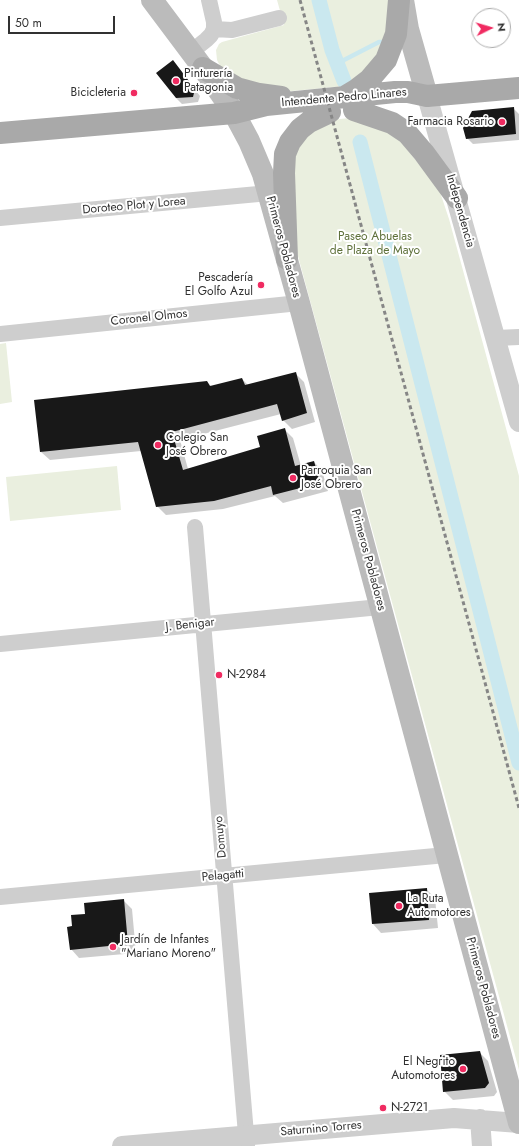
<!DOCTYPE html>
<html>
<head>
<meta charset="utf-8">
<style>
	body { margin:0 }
	#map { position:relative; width:519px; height:1146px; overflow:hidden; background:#fff; font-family:Jost,sans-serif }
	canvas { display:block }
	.north { position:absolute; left:471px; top:8px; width:40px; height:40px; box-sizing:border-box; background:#fff; border:1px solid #adadad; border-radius:50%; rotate:85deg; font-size:11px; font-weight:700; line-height:16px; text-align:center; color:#313131 }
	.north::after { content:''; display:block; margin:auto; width:14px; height:18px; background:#f02b61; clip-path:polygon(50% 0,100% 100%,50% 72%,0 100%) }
	.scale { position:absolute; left:8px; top:16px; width:107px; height:18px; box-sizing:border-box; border:2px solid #313131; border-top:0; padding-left:5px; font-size:12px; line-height:14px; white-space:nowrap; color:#313131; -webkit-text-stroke:3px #fff; paint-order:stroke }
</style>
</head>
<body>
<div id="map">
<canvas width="519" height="1146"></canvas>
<div class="north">N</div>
<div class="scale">50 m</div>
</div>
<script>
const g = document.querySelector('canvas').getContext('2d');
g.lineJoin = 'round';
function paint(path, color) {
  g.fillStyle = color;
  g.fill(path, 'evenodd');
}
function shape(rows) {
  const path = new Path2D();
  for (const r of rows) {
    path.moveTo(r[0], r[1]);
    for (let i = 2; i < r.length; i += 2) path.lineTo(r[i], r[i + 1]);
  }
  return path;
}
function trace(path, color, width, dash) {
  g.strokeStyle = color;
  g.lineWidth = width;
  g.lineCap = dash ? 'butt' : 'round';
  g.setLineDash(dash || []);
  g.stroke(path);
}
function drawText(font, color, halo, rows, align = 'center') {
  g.font = font + ' Jost,sans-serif';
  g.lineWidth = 4;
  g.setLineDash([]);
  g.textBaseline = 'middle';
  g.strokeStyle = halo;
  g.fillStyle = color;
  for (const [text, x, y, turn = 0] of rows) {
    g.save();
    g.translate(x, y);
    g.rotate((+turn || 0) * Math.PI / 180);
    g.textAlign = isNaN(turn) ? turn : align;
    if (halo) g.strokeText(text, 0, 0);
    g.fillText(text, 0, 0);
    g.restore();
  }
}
paint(shape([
	[277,0,391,0,392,14,378,61,346,86,292,91,279,91,256,87,220,66,217,60,216,50,219,44,222,42,284,25],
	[350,118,389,127,439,189,449,219,519,476,519,1070,295,245,289,162,314,126,340,119],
	[6,343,12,402,0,404,0,344],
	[117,466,121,510,10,521,6,477]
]), '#eaefdf');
paint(shape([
	[173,62,200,96,198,102,182,104,176,98],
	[513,108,519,114,519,140,473,144,467,138],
	[295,373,304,382,315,422,292,429,283,420,281,414,180,440,188,469,261,448,284,429,293,438,301,466,314,462,322,471,328,491,283,503,275,496,223,509,166,515,157,506,141,451,50,460,41,452,207,382,212,387,242,379,248,385],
	[426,889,435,898,438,928,381,933,373,924,370,894],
	[123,900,132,909,136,953,79,958,71,949,73,927,86,915],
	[480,1053,488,1061,497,1092,494,1096,453,1100,444,1091]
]), '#0003');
trace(shape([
	[339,67,344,60,379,42,384,42]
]), '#cae8ef', 4.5);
trace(shape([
	[319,0,332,50,344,81],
	[360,142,519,763]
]), '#cae8ef', 15);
paint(shape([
	[173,60,195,89,193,97,176,98,156,73],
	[514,107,516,134,466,139,463,128,472,111],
	[296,372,307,413,282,421,277,404,172,432,183,470,260,447,257,436,285,428,295,466,314,461,320,483,273,495,271,486,214,501,156,507,138,442,40,452,34,400,207,381,210,386,242,378,245,385],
	[427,888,429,920,372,924,369,893],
	[124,899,128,944,70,950,67,927,72,926,71,915,85,914,84,903],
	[480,1051,489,1083,485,1088,443,1092,440,1055]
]), '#181818');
trace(shape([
	[214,29,232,30,279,18],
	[191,52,206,40,211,35,214,29,214,22,209,0],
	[0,218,269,193],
	[0,334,299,303],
	[496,338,519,337],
	[195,527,247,1146],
	[0,644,380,607],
	[0,897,446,855]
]), '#cecece', 16);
trace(shape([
	[427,96,519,422],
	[480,1119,482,1146],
	[122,1146,454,1118,519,1123]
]), '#cecece', 20);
trace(shape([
	[152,0,203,68,234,113,249,141,263,174,299,303,519,1123],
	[403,0,408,29,427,96]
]), '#bbb', 22);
trace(shape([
	[203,68,237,88,259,94,281,97],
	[346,96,356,90,369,80,386,60,396,34,399,0],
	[354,110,392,123,407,133,424,153,457,198],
	[0,133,234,113,266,105,395,92,408,92,427,96,519,88],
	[287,259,284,173,285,154,290,142,300,129,309,122,330,112]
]), '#a9a9a9', 22);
trace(shape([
	[300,0,519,808]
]), '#868686', 3, [4, 3]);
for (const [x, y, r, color] of [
	[176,81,4,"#f02b61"],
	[134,93,4,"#f02b61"],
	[502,122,4,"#f02b61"],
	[261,285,4,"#f02b61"],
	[158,445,4,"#f02b61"],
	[293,478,4,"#f02b61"],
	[219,675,4,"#f02b61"],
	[399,906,4,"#f02b61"],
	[113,947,4,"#f02b61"],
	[463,1069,4,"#f02b61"],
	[383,1108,4,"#f02b61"]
]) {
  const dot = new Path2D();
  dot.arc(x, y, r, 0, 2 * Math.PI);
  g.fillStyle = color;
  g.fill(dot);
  trace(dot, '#fff', 1.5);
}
drawText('12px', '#313131', '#fff', [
	["Pinturería",184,74],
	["Patagonia",184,88],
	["Bicicleteria",126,93,"right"],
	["Farmacia Rosario",494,122,"right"],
	["Pescadería",253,278,"right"],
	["El Golfo Azul",253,292,"right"],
	["Colegio San",166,438],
	["José Obrero",166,452],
	["Parroquia San",301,471],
	["José Obrero",301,485],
	["N-2984",227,675],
	["La Ruta",407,899],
	["Automotores",407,913],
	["Jardín de Infantes",121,940],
	["\"Mariano Moreno\"",121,954],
	["El Negrito",455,1062,"right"],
	["Automotores",455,1076,"right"],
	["N-2721",391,1108]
], 'left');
drawText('12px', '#313131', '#fff', [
	["Intendente Pedro Linares",344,98,-5],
	["Doroteo Plot y Lorea",134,206,-5],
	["Independencia",460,211,74],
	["Primeros Pobladores",283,247,75],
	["Coronel Olmos",149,318,-6],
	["Primeros Pobladores",368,560,75],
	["J. Benigar",190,625,-6],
	["Domuyo",221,837,-95],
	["Pelagatti",223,876,-5],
	["Primeros Pobladores",483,988,75],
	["Saturnino Torres",321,1129,-5]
]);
drawText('12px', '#5f713b', '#fff', [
	["Paseo Abuelas",375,237],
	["de Plaza de Mayo",375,251]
]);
</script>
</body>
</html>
